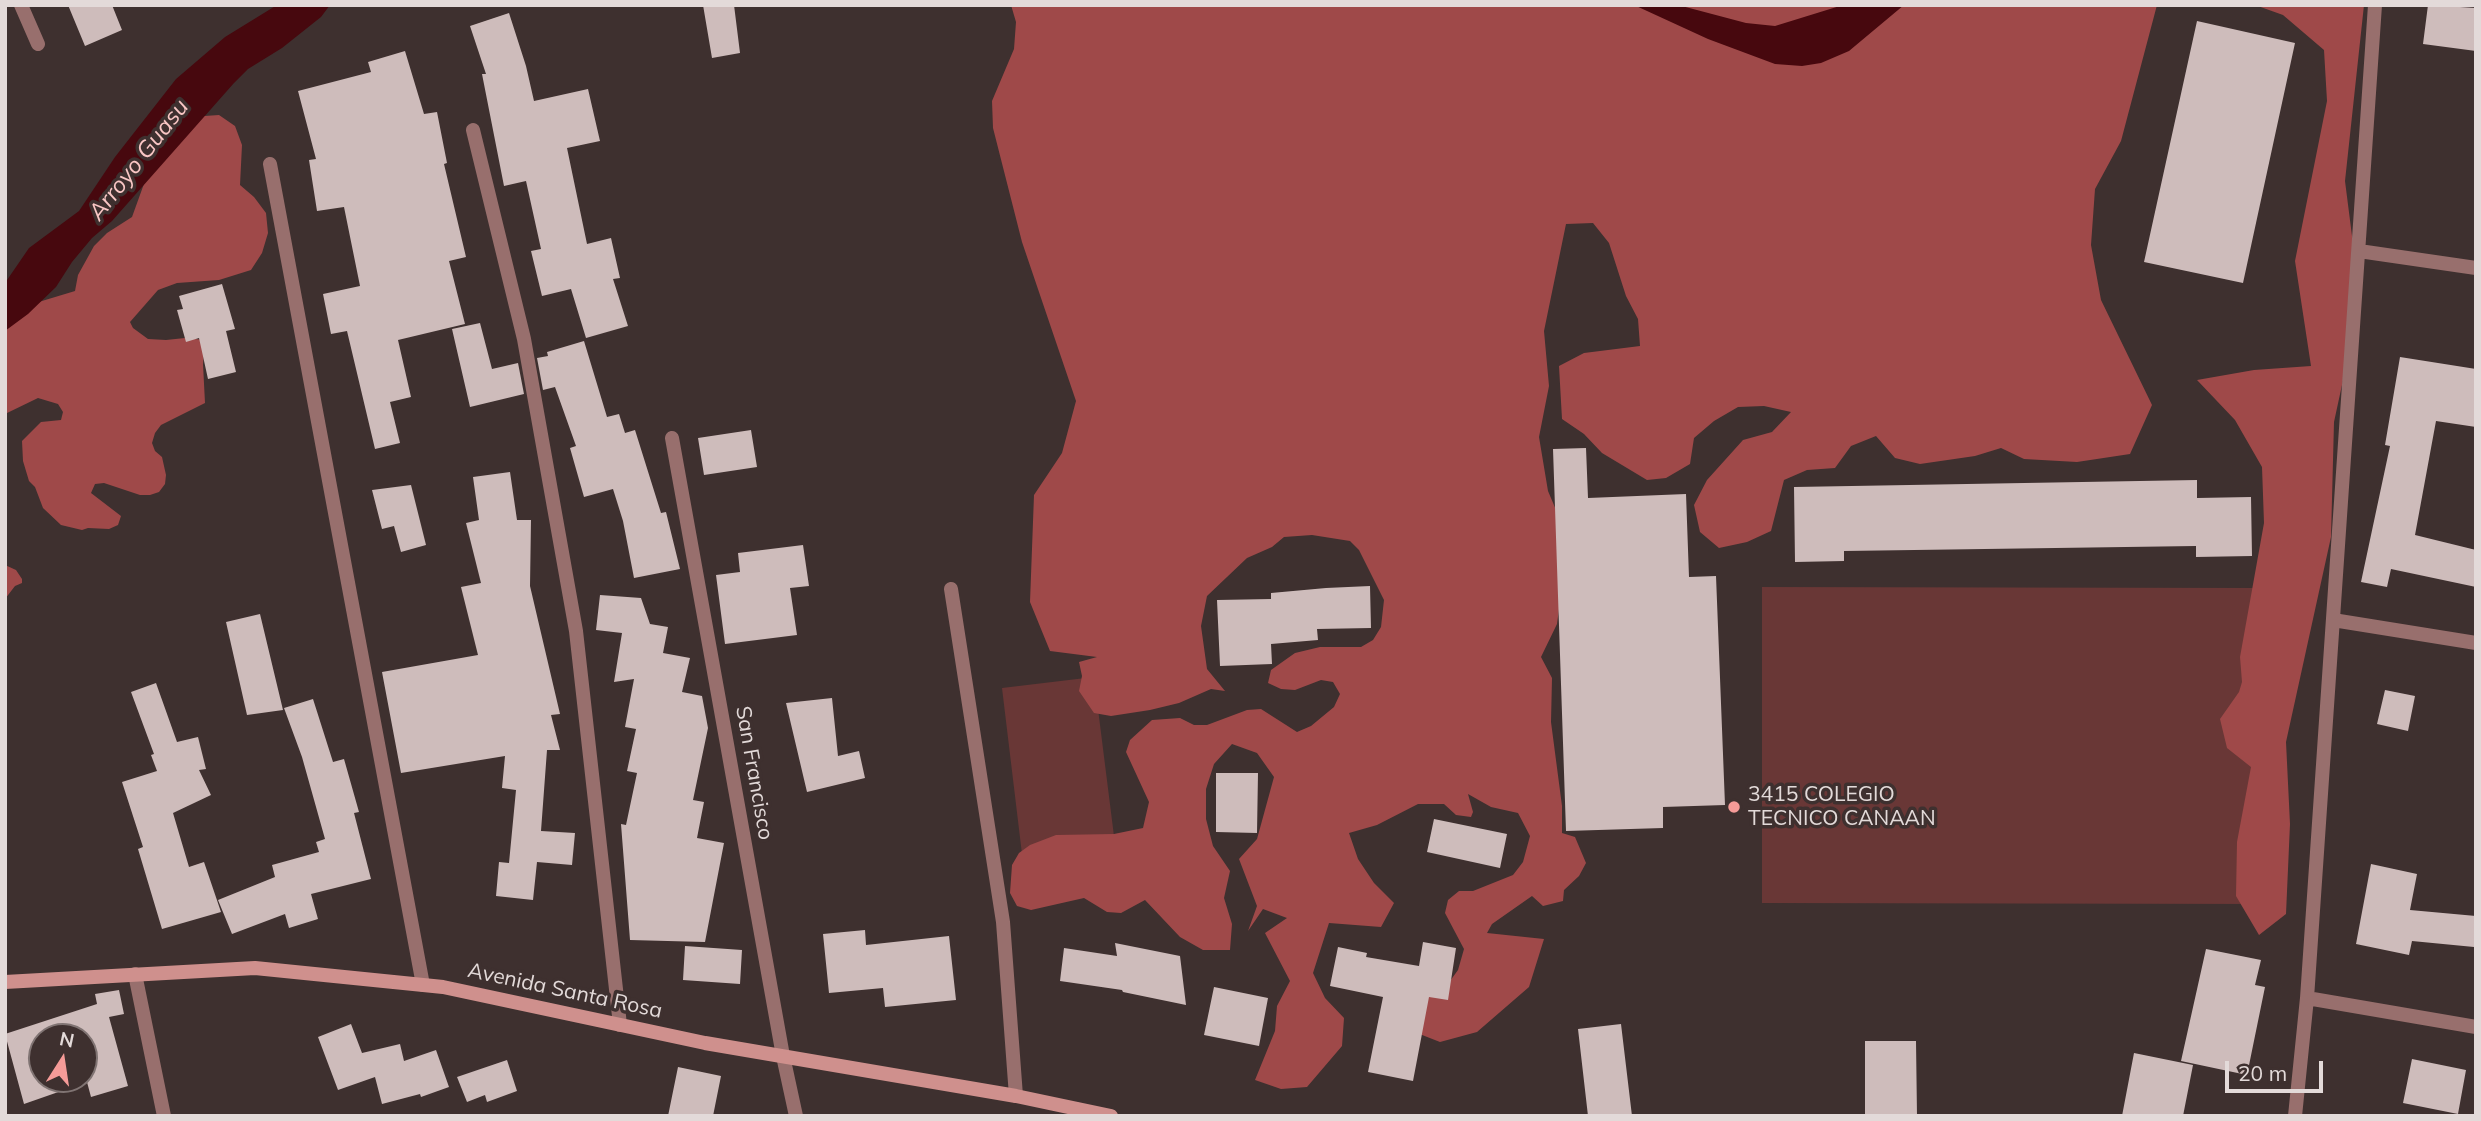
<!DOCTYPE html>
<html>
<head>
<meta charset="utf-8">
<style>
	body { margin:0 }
	#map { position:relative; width:2481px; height:1121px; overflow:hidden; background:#3e302f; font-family:Mulish,sans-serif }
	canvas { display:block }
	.frame { position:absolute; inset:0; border:7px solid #e3dad9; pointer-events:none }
	.north { position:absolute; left:28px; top:1023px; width:70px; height:70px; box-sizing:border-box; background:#3e302f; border:2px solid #807473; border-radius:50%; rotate:12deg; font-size:19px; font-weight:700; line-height:28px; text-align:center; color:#e3dad9 }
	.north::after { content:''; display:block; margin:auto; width:24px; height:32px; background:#f59b98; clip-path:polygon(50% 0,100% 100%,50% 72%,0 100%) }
	.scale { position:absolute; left:2225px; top:1061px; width:98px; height:32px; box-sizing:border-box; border:4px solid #e3dad9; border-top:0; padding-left:9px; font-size:21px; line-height:24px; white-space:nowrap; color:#e3dad9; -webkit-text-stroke:5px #3e302f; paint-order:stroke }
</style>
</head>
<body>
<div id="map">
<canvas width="2481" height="1121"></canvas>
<div class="frame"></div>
<div class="north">N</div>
<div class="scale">20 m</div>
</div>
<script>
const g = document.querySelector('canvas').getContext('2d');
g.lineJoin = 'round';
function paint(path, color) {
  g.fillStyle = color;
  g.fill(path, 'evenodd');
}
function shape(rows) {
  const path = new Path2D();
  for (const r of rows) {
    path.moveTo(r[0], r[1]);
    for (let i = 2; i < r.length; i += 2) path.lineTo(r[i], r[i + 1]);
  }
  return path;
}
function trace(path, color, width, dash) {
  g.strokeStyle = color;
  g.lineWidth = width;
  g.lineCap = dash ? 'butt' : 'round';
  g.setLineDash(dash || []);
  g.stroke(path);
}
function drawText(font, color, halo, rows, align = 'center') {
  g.font = font + ' Mulish,sans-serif';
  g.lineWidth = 7;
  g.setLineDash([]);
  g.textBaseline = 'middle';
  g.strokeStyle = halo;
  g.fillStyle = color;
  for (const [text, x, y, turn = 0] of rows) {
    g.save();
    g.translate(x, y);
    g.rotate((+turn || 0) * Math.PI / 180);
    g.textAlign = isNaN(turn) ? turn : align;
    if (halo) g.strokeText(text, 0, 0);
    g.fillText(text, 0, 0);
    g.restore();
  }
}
paint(shape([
	[1762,587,2261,588,2261,904,1762,903],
	[1094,677,1118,868,1025,879,1002,688]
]), '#693736');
paint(shape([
	[1011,5,2157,5,2121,141,2095,189,2091,245,2101,300,2152,405,2130,454,2077,462,2024,459,2001,448,1975,456,1920,464,1895,458,1876,436,1851,446,1835,468,1807,470,1784,480,1771,531,1747,542,1719,548,1700,532,1694,505,1707,480,1743,440,1772,432,1791,412,1764,406,1738,407,1714,421,1694,438,1690,464,1666,478,1647,480,1602,453,1584,434,1562,419,1559,366,1584,353,1640,346,1638,319,1626,296,1609,243,1593,223,1566,224,1544,331,1549,386,1539,437,1548,491,1559,517,1564,572,1557,624,1541,657,1552,678,1551,722,1562,806,1562,833,1575,837,1586,863,1579,876,1564,890,1563,901,1543,906,1532,896,1492,924,1487,933,1544,939,1529,987,1477,1032,1440,1042,1417,1033,1407,989,1442,992,1458,970,1464,949,1445,913,1448,900,1459,891,1473,891,1513,875,1523,862,1530,836,1518,813,1491,807,1468,794,1473,812,1471,817,1456,815,1444,804,1418,804,1377,825,1349,833,1358,859,1374,883,1394,903,1381,927,1329,923,1313,973,1325,998,1344,1018,1342,1046,1307,1087,1281,1089,1255,1080,1275,1031,1277,1006,1290,981,1265,933,1287,918,1263,909,1248,931,1257,906,1239,859,1257,839,1274,777,1257,753,1232,744,1214,764,1206,789,1206,819,1213,846,1230,871,1224,898,1232,924,1230,950,1203,950,1180,937,1145,900,1121,913,1107,912,1084,898,1031,910,1017,906,1010,893,1012,865,1019,853,1030,845,1056,835,1114,834,1143,828,1149,802,1126,752,1130,740,1152,720,1180,718,1194,725,1207,725,1247,710,1261,709,1297,732,1311,726,1334,707,1340,694,1333,682,1321,680,1295,690,1281,689,1268,683,1271,670,1295,653,1320,647,1361,647,1373,640,1381,627,1384,600,1359,550,1350,541,1312,535,1284,537,1272,547,1247,558,1207,596,1201,626,1207,669,1225,691,1211,689,1179,703,1150,710,1111,716,1094,713,1079,691,1082,676,1079,662,1097,657,1050,651,1030,602,1034,495,1062,453,1076,401,1022,242,993,128,992,101,1014,49,1016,22],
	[2255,5,2364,5,2345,181,2352,236,2356,320,2334,422,2331,537,2286,742,2290,824,2286,914,2259,935,2236,896,2237,842,2251,767,2227,748,2220,719,2239,692,2242,682,2240,657,2264,523,2262,467,2235,420,2197,380,2254,370,2311,366,2295,261,2327,101,2324,50,2283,15],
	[219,115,235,126,242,145,240,185,254,197,266,213,268,233,262,253,251,270,219,280,177,283,158,290,130,322,133,328,148,339,166,340,185,338,205,340,203,364,205,403,161,425,155,433,152,443,155,451,162,457,166,475,165,484,159,492,150,495,140,495,104,483,95,484,91,493,121,516,118,525,109,529,88,528,82,530,61,525,43,508,35,487,29,481,23,461,22,441,41,422,61,420,63,412,58,404,38,398,5,414,5,324,32,304,75,291,78,275,94,246,107,233,132,217,145,181,190,117],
	[5,565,16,570,22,579,22,583,15,586,5,599]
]), '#9f4949');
paint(shape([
	[277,5,330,5,321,17,282,48,248,69,234,83,112,221,92,238,72,262,56,287,28,314,5,331,5,283,29,248,79,211,115,157,176,79,225,37],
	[1634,5,1678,5,1746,23,1775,26,1843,5,1904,5,1849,51,1821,63,1802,66,1775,64,1708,39]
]), '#47080e');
paint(shape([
	[68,5,112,5,122,30,85,46],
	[703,5,734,5,740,53,712,58],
	[2428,5,2476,8,2476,51,2423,44],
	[509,13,526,66,534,101,588,89,600,141,567,148,587,244,611,238,620,278,613,279,628,326,586,338,571,289,542,296,531,251,541,249,526,181,504,186,482,74,486,74,470,26],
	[2197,21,2295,43,2243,283,2144,262],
	[405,51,424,114,437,112,447,163,444,164,466,257,449,261,465,324,398,340,411,397,390,402,400,443,375,449,347,331,331,334,323,294,360,286,344,207,317,211,309,160,316,159,298,91,371,72,368,62],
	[222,284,235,329,226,331,236,372,208,379,199,338,186,342,177,310,183,309,179,296],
	[480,323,492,369,518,363,524,394,470,407,452,329],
	[584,341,607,417,619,414,625,433,635,430,661,513,666,512,680,569,634,578,623,521,613,489,584,497,570,448,576,446,555,387,543,390,537,358,548,356,547,352],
	[2400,357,2476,369,2476,427,2436,421,2415,535,2476,550,2476,587,2391,569,2387,587,2361,582,2390,446,2385,445],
	[751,430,757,467,704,475,698,438],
	[1586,448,1588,498,1686,494,1689,577,1716,576,1725,805,1663,807,1663,828,1566,831,1553,449],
	[510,472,517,520,531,520,530,586,560,714,551,715,560,750,547,750,541,831,575,833,572,865,537,862,533,900,496,896,499,862,509,863,516,790,502,788,505,756,401,773,382,672,478,655,461,587,481,583,466,523,479,520,473,477],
	[2197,480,2197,498,2251,497,2252,556,2196,557,2196,546,1844,551,1844,561,1795,562,1794,487],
	[411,485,426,545,401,552,394,526,382,529,372,490],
	[803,545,809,586,790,588,797,635,725,644,716,575,740,572,738,553],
	[1370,586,1371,628,1317,629,1318,640,1271,644,1272,664,1220,666,1217,600,1271,599,1271,593,1326,588],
	[600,595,641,598,650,624,668,627,663,653,690,658,682,692,702,696,708,728,693,800,704,802,697,838,724,843,705,942,630,940,621,824,626,825,637,773,627,771,636,729,625,727,634,679,614,682,622,633,596,630],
	[260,614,283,710,247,715,226,622],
	[156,683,177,742,198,737,206,769,199,770,211,795,173,813,189,867,204,862,221,912,162,929,138,849,143,847,122,782,157,771,151,755,154,754,131,692],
	[2385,690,2415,696,2408,731,2377,724],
	[832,698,838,756,859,751,865,778,807,792,786,703],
	[313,699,333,762,344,759,359,812,354,813,371,879,311,894,318,919,289,928,285,914,232,934,218,900,275,877,272,865,319,852,316,842,325,839,302,757,284,708],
	[1216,773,1258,773,1257,833,1216,832],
	[1434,819,1507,834,1500,868,1427,852],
	[2371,864,2417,874,2410,910,2476,916,2474,947,2412,941,2409,955,2356,944],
	[865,930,866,945,949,936,956,1000,885,1007,883,988,829,993,823,934],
	[1423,942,1456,948,1448,1000,1429,997,1413,1081,1368,1072,1383,997,1330,986,1338,947,1367,953,1366,957,1419,966],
	[1115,943,1180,956,1186,1005,1123,992,1122,990,1060,981,1064,948,1117,956],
	[685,946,742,950,740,984,683,980],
	[2206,949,2261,960,2255,985,2265,987,2247,1075,2181,1061],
	[1214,987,1268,998,1259,1046,1204,1035],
	[119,990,124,1014,109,1017,128,1086,91,1097,87,1082,24,1104,5,1034,97,1004,95,994],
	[42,1037,84,1037,84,1079,42,1079],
	[351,1024,362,1053,400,1044,404,1061,436,1050,449,1087,421,1097,420,1094,382,1104,375,1077,338,1090,318,1037],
	[1621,1024,1632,1116,1588,1116,1578,1029],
	[1865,1041,1916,1041,1917,1116,1865,1116],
	[2134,1053,2193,1065,2183,1116,2122,1116],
	[2412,1059,2466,1070,2458,1114,2403,1103],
	[507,1060,517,1091,487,1102,485,1095,467,1102,457,1077],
	[678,1067,721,1076,713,1116,668,1116]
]), '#cebcbb');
trace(shape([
	[21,5,38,44],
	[951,589,1003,922,1016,1096]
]), '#986f6d', 14);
trace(shape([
	[473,130,524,339,576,631,620,1025],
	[270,164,423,985],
	[2359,251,2476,268],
	[672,438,783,1056,796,1116],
	[2333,620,2476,643],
	[135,974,164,1116],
	[2307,998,2476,1027],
	[2295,1116,2307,998,2375,5]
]), '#986f6d', 14);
trace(shape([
	[5,982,255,968,443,987,705,1043,1016,1096,1111,1116]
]), '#cf908d', 14);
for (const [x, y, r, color] of [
	[1734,807,7,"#f59b98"]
]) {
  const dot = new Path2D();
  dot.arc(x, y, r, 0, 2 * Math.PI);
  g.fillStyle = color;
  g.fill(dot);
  trace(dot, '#3e302f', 2.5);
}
drawText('21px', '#e3dad9', '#3e302f', [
	["San Francisco",754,773,80],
	["Avenida Santa Rosa",565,991,12]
]);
drawText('21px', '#e3dad9', '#3e302f', [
	["3415 COLEGIO",1748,795],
	["TECNICO CANAAN",1748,819]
], 'left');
drawText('italic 23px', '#fac7c5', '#3e302f', [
	["Arroyo Guasu",139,160,-52]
]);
</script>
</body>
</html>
